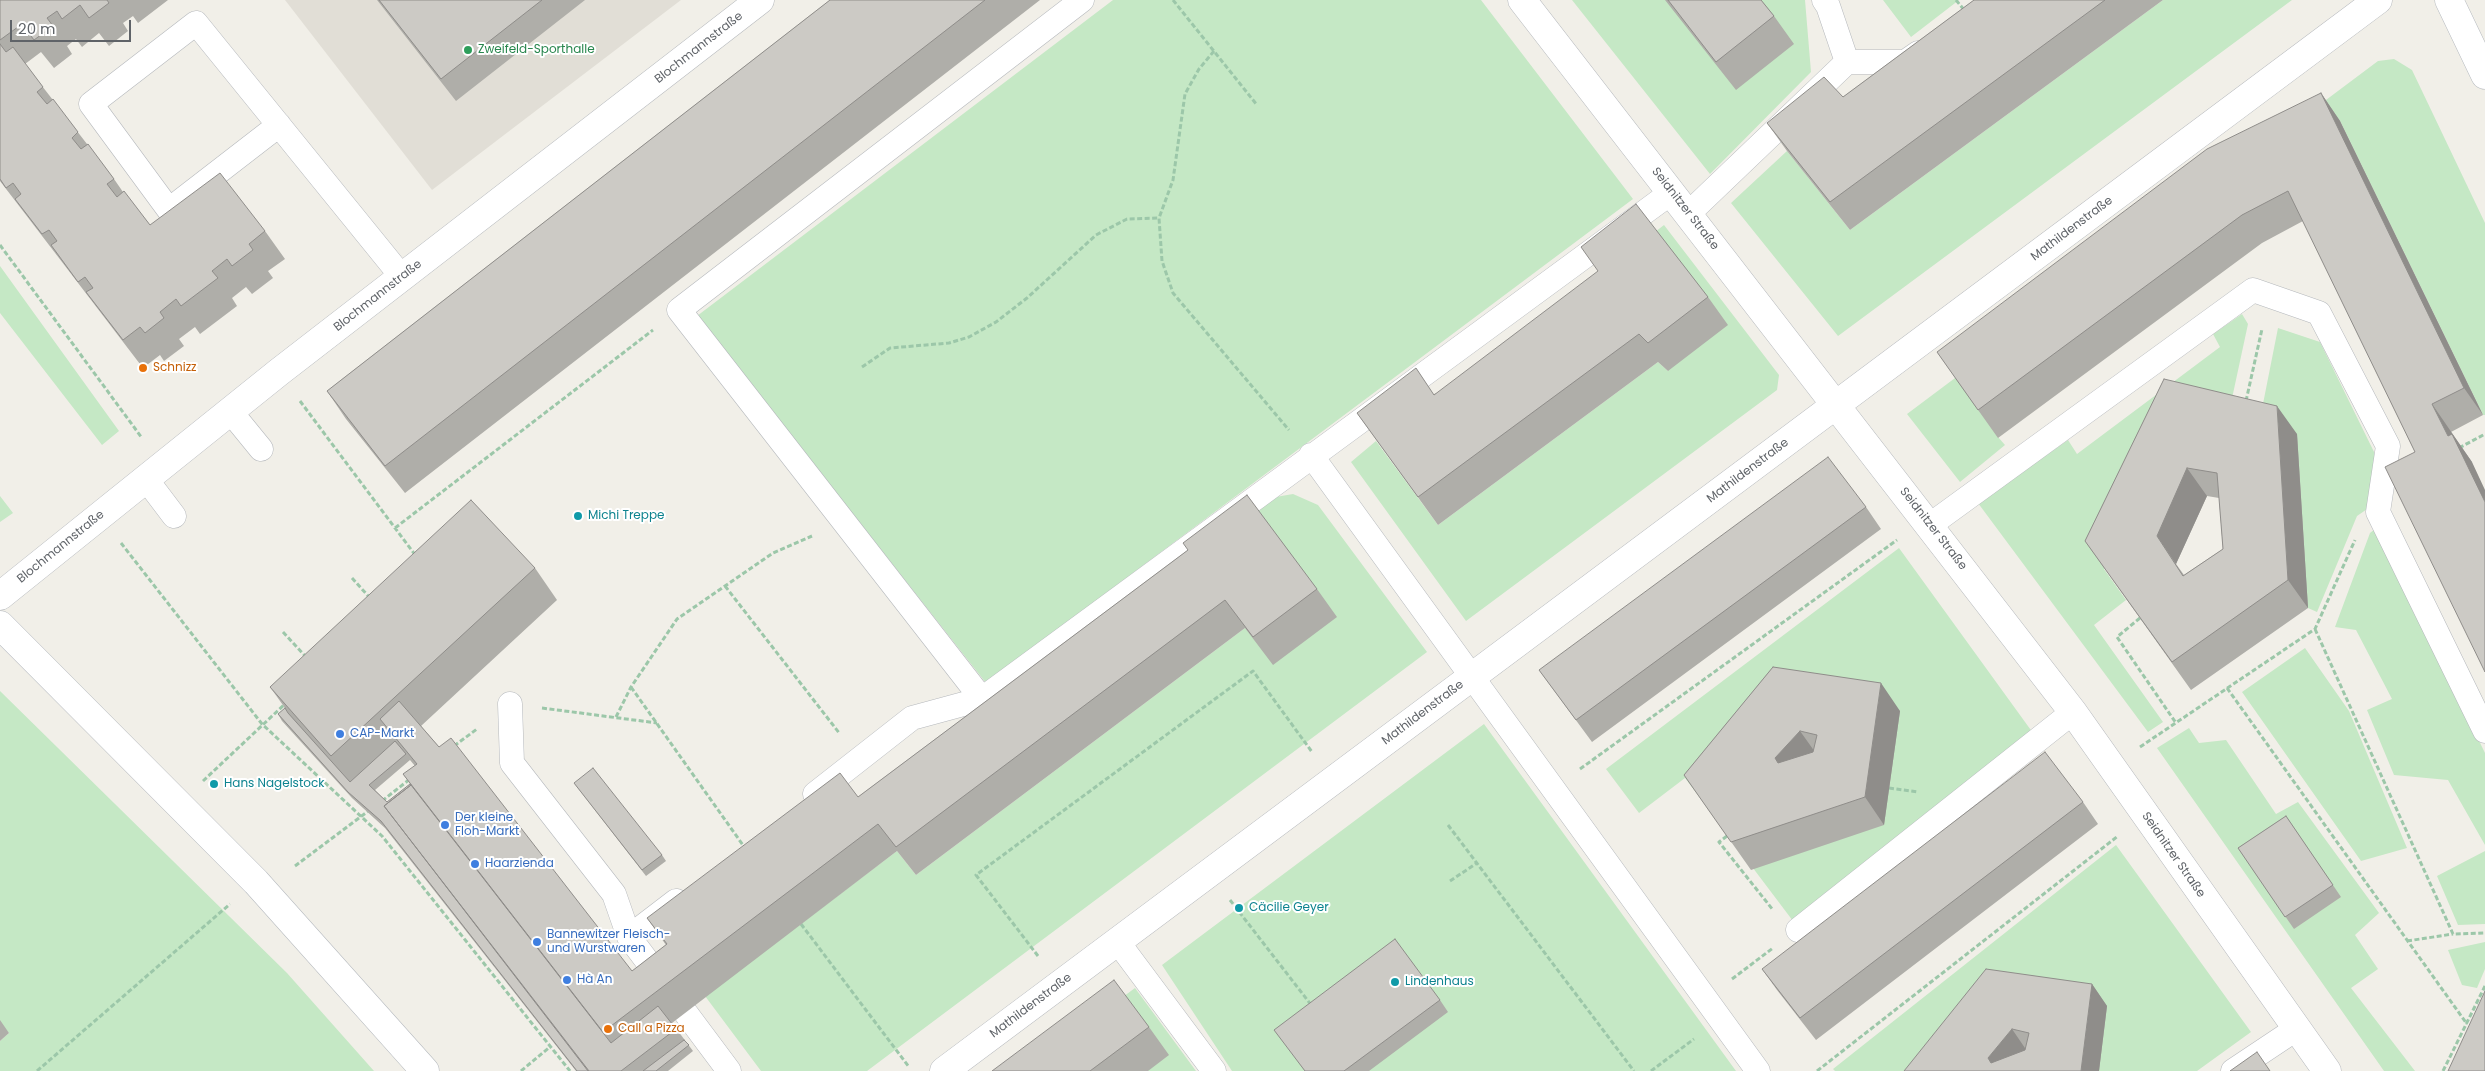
<!DOCTYPE html>
<html>
<head>
<meta charset="utf-8">
<style>
	body { margin:0 }
	#map { position:relative; width:2485px; height:1071px; overflow:hidden; background:#f1efe8; font-family:Poppins,sans-serif }
	canvas { display:block }
	.scale { position:absolute; left:10px; top:20px; width:121px; height:22px; box-sizing:border-box; border:2px solid #5f6368; border-top:0; padding-left:6px; font-size:15px; line-height:18px; white-space:nowrap; color:#5f6368; -webkit-text-stroke:4px #fff; paint-order:stroke }
</style>
</head>
<body>
<div id="map">
<canvas width="2485" height="1071"></canvas>
<div class="scale">20 m</div>
</div>
<script>
const g = document.querySelector('canvas').getContext('2d');
g.lineJoin = 'round';
function paint(path, color) {
  g.fillStyle = color;
  g.fill(path, 'evenodd');
}
function shape(rows) {
  const path = new Path2D();
  for (const r of rows) {
    path.moveTo(r[0], r[1]);
    for (let i = 2; i < r.length; i += 2) path.lineTo(r[i], r[i + 1]);
  }
  return path;
}
function trace(path, color, width, dash) {
  g.strokeStyle = color;
  g.lineWidth = width;
  g.lineCap = dash ? 'butt' : 'round';
  g.setLineDash(dash || []);
  g.stroke(path);
}
function drawText(font, color, halo, rows, align = 'center') {
  g.font = font + ' Poppins,sans-serif';
  g.lineWidth = 4;
  g.setLineDash([]);
  g.textBaseline = 'middle';
  g.strokeStyle = halo;
  g.fillStyle = color;
  for (const [text, x, y, turn = 0] of rows) {
    g.save();
    g.translate(x, y);
    g.rotate((+turn || 0) * Math.PI / 180);
    g.textAlign = isNaN(turn) ? turn : align;
    if (halo) g.strokeText(text, 0, 0);
    g.fillText(text, 0, 0);
    g.restore();
  }
}
paint(shape([
	[285,0,681,0,432,190]
]), '#e1ded6');
paint(shape([
	[1113,0,1481,0,1633,199,986,683,697,316],
	[1572,0,1805,0,1811,72,1710,174],
	[1883,0,1959,0,1911,37],
	[2163,0,2292,0,1838,336,1731,203,1787,151,1850,230],
	[2394,59,2412,70,2485,223,2485,415,2483,415,2340,121,1998,437,2005,445,1960,482,1907,414,2378,61],
	[1664,225,1779,375,1777,390,1466,621,1351,462,1376,441,1438,525,1658,362,1668,371,1655,232],
	[0,266,119,431,102,445,0,313],
	[2242,314,2248,324,2228,417,2104,569,2126,600,2094,625,2163,722,2148,732,1978,503,2068,440,2077,454,2220,347,2213,334],
	[2278,328,2320,342,2376,456,2373,505,2357,516,2317,612,2308,608,2259,424],
	[1293,494,1318,505,1427,652,867,1071,761,1071,705,996,897,851,916,875,1245,628,1213,538,1270,498],
	[0,496,13,513,0,522],
	[2375,529,2485,753,2485,845,2448,780,2394,775,2367,710,2392,699,2356,630,2335,627,2370,533],
	[1899,548,2033,733,1796,925,1685,778,1639,813,1606,769],
	[2305,648,2349,711,2407,848,2361,861,2242,692],
	[0,691,287,973,374,1071,0,1071,0,1041,9,1033,0,1023],
	[1484,724,1736,1071,1232,1071,1162,965],
	[2189,728,2199,743,2226,740,2276,814,2298,802,2379,913,2355,935,2378,969,2351,988,2415,1071,2384,1071,2157,748],
	[2116,845,2251,1032,2197,1071,1835,1071,1833,1069],
	[2485,851,2485,924,2458,925,2437,876],
	[2485,942,2485,969,2477,988,2462,985,2448,950],
	[1135,988,1196,1071,1023,1071]
]), '#c5e8c5');
const service = shape([
	[1824,0,1828,6,1847,62],
	[279,125,169,210,91,104,196,23,402,277],
	[1688,214,1847,62,1905,62,1918,53],
	[230,411,261,449],
	[1311,455,1758,1071],
	[146,479,174,516],
	[1930,525,2253,290,2319,313,2388,446,2378,512,2485,731],
	[982,699,679,310,1082,0],
	[510,704,512,763,614,894,629,937,666,986],
	[815,794,912,718,982,699,1672,192],
	[1798,930,2073,712],
	[629,937,676,901],
	[1117,941,1214,1071],
	[685,1012,729,1071],
	[2233,1071,2296,1029]
]);
const minor = shape([
	[1522,0,2073,712,2327,1071],
	[0,596,279,372,760,0],
	[944,1071,2378,0]
]);
const secondary = shape([
	[2449,0,2485,75],
	[0,625,256,882,425,1071]
]);
trace(service, '#b5b8bc', 25);
trace(minor, '#b5b8bc', 29);
trace(secondary, '#b6babf', 29);
trace(shape([
	[1173,0,1257,105],
	[1956,0,1965,11],
	[1214,51,1199,69,1185,94,1173,180,1159,218,1162,261,1173,293,1289,430],
	[0,245,142,438],
	[862,367,890,348,949,343,969,337,996,322,1027,298,1096,235,1127,219,1159,218],
	[300,401,416,556],
	[2246,401,2262,329],
	[2459,448,2485,434],
	[395,528,653,330],
	[121,543,262,724,382,836,570,1071],
	[352,578,370,598],
	[725,586,840,734],
	[2140,618,2117,637,2176,723],
	[2315,629,2453,934,2485,933],
	[283,632,306,657],
	[631,687,745,848],
	[2227,688,2467,1024],
	[542,708,657,723],
	[616,717,631,687,677,619,773,553,812,536],
	[454,746,477,729],
	[2140,747,2315,629,2355,540],
	[1580,769,1897,540],
	[203,781,286,703],
	[1889,788,1918,792],
	[382,801,410,779],
	[1448,825,1634,1071],
	[1727,836,1719,842,1773,910],
	[295,866,371,809],
	[1450,881,1477,863],
	[1230,900,1312,1006],
	[801,924,909,1067],
	[2407,941,2453,934],
	[1038,956,976,875,1253,671,1312,752],
	[1732,979,1773,948],
	[37,1071,230,904],
	[521,1071,551,1046],
	[1651,1071,1694,1039],
	[1817,1071,2118,836],
	[2443,1071,2485,986]
]), '#9cc7a9', 3, [5, 2.5]);
trace(service, '#fff', 24);
trace(minor, '#fff', 28);
trace(secondary, '#fff', 28);
paint(shape([
	[0,0,168,0,138,23,133,16,123,23,128,31,109,46,99,33,82,47,76,39,67,46,72,54,54,68,41,52,25,64,87,144,114,179,123,192,150,225,265,231,285,259,268,271,273,278,252,294,246,287,232,298,237,306,200,334,195,327,179,339,184,346,164,361,160,355,143,368,62,262,0,181],
	[377,0,585,0,456,101],
	[830,0,1040,0,405,493,346,419,327,391],
	[1665,0,1761,0,1774,16,1794,44,1736,90],
	[1974,0,2163,0,1850,230,1787,151,1767,123,1843,97],
	[2321,93,2340,121,2483,415,2451,432,2472,462,2415,452,2303,221,2262,243,1998,438,1937,352],
	[1708,297,1728,325,1668,371,1658,362,1438,525,1357,413,1434,394],
	[2164,379,2297,434,2308,608,2191,690,2085,541],
	[2207,496,2219,498,2223,549,2184,575,2176,564],
	[1866,507,1881,529,1592,742,1539,670],
	[1188,550,1317,589,1337,617,1273,665,1245,628,916,875,897,851,672,1023,693,1051,668,1071,576,1071,385,828,352,798,282,721,278,714,285,708,270,687,535,568,557,600,421,726,632,971,666,945,647,918,858,797],
	[410,760,415,766,403,774,410,784,387,802,375,790],
	[1773,667,1900,711,1884,825,1751,870,1684,775],
	[574,783,662,855,666,861,646,876],
	[2083,802,2098,824,1816,1040,1777,990,1762,969],
	[2286,816,2341,897,2294,929,2238,848],
	[2092,984,2107,1006,2099,1071,1904,1071],
	[1440,1000,1448,1012,1369,1071,1305,1071,1275,1030],
	[0,1020,9,1033,0,1041],
	[1149,1027,1169,1055,1148,1071,992,1071]
]), '#afaea9');
paint(shape([
	[2321,93,2340,121,2483,415,2464,388],
	[2432,404,2472,462,2485,490,2485,502,2448,436],
	[2277,406,2297,434,2308,608,2288,580],
	[2187,468,2207,496,2176,564,2203,604,2157,536],
	[1881,683,1900,711,1884,825,1865,797],
	[1800,731,1820,759,1778,763,1775,758],
	[2092,984,2107,1006,2099,1071,2081,1071],
	[2012,1029,2027,1051,1996,1071,1988,1058]
]), '#8f8d8a');
const building = shape([
	[0,0,107,0,109,3,89,18,80,5,62,19,57,11,47,18,53,26,34,40,22,24,0,40,0,0],
	[379,0,542,0,441,79,379,0],
	[830,0,985,0,385,466,327,391,830,0],
	[1668,0,1761,0,1774,16,1716,62,1668,0],
	[1974,0,2105,0,1830,202,1767,123,1824,77,1843,97,1974,0],
	[0,44,6,52,13,47,43,87,37,92,47,104,53,99,78,132,72,138,81,149,88,144,114,179,107,184,117,197,124,191,150,225,220,173,265,231,249,244,253,250,232,266,227,259,212,271,218,278,181,306,176,299,160,312,164,318,145,333,140,327,123,340,86,292,93,288,85,277,78,282,51,245,57,241,49,230,42,234,15,199,21,194,13,183,6,188,0,179,0,44],
	[2321,93,2464,388,2432,404,2448,436,2452,434,2485,502,2485,672,2385,467,2415,452,2288,191,2242,215,1978,410,1937,352,2207,149,2321,93],
	[1636,204,1708,297,1648,343,1639,334,1418,497,1357,413,1416,368,1434,395,1598,271,1581,247,1636,204],
	[2164,379,2277,406,2288,580,2172,662,2085,541,2164,379],
	[2187,468,2217,473,2223,549,2183,576,2157,536,2187,468],
	[1828,457,1866,507,1576,720,1539,670,1828,457],
	[1247,495,1317,589,1253,637,1225,600,896,847,878,824,603,1032,403,774,417,764,380,719,399,701,439,747,451,738,632,971,667,944,647,918,840,773,858,797,1188,550,1183,543,1247,495],
	[471,500,535,568,331,756,270,687,471,500],
	[1773,667,1881,683,1865,797,1731,842,1684,775,1773,667],
	[1800,731,1817,735,1813,752,1778,763,1775,758,1800,731],
	[285,708,288,713,350,782,395,741,406,754,369,785,387,802,410,784,411,785,384,806,588,1071,577,1071,381,821,348,792,278,714,285,708],
	[2045,752,2083,802,1800,1018,1762,969,2045,752],
	[593,768,662,855,642,870,574,783,593,768],
	[411,785,611,1043,658,1006,676,1029,621,1071,589,1071,384,806,411,785],
	[2286,816,2333,885,2285,917,2238,848,2286,816],
	[1395,939,1440,1000,1344,1071,1305,1071,1274,1030,1395,939],
	[1986,969,2092,984,2081,1071,1904,1071,1986,969],
	[2012,1029,2029,1033,2025,1050,1991,1063,1988,1058,2012,1029],
	[1114,980,1149,1027,1090,1071,992,1071,1114,980],
	[2485,991,2485,1071,2448,1071,2485,991],
	[684,1040,689,1045,656,1071,643,1071,684,1040],
	[2257,1052,2270,1071,2230,1071,2257,1052]
]);
paint(building, '#cccac5');
trace(building, '#8f8d8a', 1);
for (const [x, y, r, color] of [
	[468,50,5,"#2e9e5b"],
	[143,368,5,"#e8710a"],
	[578,516,5,"#0f9aa8"],
	[340,734,5,"#3f7fe0"],
	[214,784,5,"#0f9aa8"],
	[445,825,5,"#3f7fe0"],
	[475,864,5,"#3f7fe0"],
	[1239,908,5,"#0f9aa8"],
	[537,942,5,"#3f7fe0"],
	[567,980,5,"#3f7fe0"],
	[1395,982,5,"#0f9aa8"],
	[608,1029,5,"#e8710a"]
]) {
  const dot = new Path2D();
  dot.arc(x, y, r, 0, 2 * Math.PI);
  g.fillStyle = color;
  g.fill(dot);
  trace(dot, '#fff', 2);
}
drawText('12px', '#5f6368', '#fff', [
	["Blochmannstraße",699,48,-38],
	["Seidnitzer Straße",1685,209,52],
	["Mathildenstraße",2072,229,-37],
	["Blochmannstraße",378,296,-38],
	["Mathildenstraße",1748,471,-37],
	["Seidnitzer Straße",1933,529,52],
	["Blochmannstraße",61,547,-39],
	["Mathildenstraße",1423,713,-37],
	["Seidnitzer Straße",2173,855,55],
	["Mathildenstraße",1031,1006,-37]
]);
drawText('12px', '#27864d', '#fff', [
	["Zweifeld-Sporthalle",478,50]
], 'left');
drawText('12px', '#c56008', '#fff', [
	["Schnizz",153,368],
	["Call a Pizza",618,1029]
], 'left');
drawText('12px', '#0d838f', '#fff', [
	["Michi Treppe",588,516],
	["Hans Nagelstock",224,784],
	["Cäcilie Geyer",1249,908],
	["Lindenhaus",1405,982]
], 'left');
drawText('12px', '#366cbe', '#fff', [
	["CAP-Markt",350,734],
	["Der kleine",455,818],
	["Floh-Markt",455,832],
	["Haarzienda",485,864],
	["Bannewitzer Fleisch-",547,935],
	["und Wurstwaren",547,949],
	["Hà An",577,980]
], 'left');
</script>
</body>
</html>
